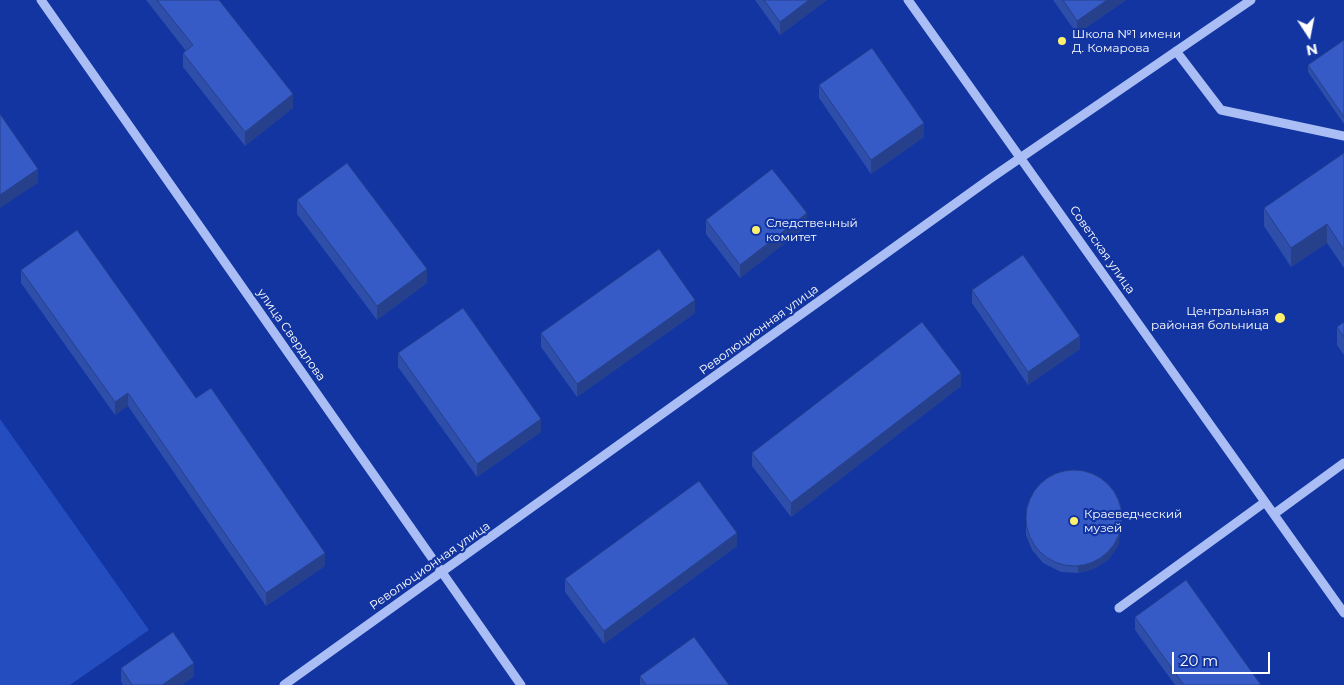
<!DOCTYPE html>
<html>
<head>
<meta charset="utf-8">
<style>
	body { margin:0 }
	#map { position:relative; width:1344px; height:685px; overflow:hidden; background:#1235a1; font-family:Montserrat,sans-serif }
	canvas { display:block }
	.north { position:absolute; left:1284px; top:10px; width:50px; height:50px; -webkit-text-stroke:4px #1235a1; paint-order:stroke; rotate:169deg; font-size:14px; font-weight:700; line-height:20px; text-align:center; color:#fff }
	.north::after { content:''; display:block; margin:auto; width:18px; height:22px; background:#fff; clip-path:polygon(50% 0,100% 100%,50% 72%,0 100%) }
	.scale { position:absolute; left:1172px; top:652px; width:98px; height:22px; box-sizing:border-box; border:2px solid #fff; border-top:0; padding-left:6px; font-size:15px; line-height:18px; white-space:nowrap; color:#fff; -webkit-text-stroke:4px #1235a1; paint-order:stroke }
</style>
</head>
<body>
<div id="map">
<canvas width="1344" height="685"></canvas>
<div class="north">N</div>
<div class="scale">20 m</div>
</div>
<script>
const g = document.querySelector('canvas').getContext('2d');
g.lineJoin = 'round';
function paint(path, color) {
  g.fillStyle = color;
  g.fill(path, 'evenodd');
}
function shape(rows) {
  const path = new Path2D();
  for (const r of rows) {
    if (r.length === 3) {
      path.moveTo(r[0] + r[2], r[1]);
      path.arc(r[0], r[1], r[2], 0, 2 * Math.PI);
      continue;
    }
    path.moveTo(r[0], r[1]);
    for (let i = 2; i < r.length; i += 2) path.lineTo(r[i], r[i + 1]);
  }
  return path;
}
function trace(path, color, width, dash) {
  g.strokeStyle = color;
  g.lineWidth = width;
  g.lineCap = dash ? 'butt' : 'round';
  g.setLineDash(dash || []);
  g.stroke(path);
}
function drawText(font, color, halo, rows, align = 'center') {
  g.font = font + ' Montserrat,sans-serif';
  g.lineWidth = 4.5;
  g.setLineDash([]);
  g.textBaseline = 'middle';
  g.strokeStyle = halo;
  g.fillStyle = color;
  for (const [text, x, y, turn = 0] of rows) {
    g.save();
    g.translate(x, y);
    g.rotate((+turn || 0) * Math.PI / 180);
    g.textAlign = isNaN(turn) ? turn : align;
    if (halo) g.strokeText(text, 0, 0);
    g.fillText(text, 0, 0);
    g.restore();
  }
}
paint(shape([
	[0,419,149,630,70,685,0,685]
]), '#244dbf');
trace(shape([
	[41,0,521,685],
	[908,0,1344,613],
	[1176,51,1221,110,1344,136],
	[1274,514,1344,463],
	[1119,608,1265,502],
	[284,685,991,178,1251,0]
]), '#aabef5', 9);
paint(shape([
	[146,0,219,0,293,108,245,146,183,67,183,53,186,51],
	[755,0,827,0,780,35],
	[1053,0,1126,0,1077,34],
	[1344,40,1344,124,1308,72,1308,65],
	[819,85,924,137,871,174,819,98],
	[1344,153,1344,268,1327,243,1291,267,1264,226,1264,208],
	[297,200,427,283,377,320,297,214],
	[706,220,807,226,740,278,706,234],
	[21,270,196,398,325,566,266,606,128,406,115,415,21,283],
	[972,290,1080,349,1028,385,972,303],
	[695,313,577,397,541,347,541,333],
	[1344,322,1344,355,1337,345,1337,327],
	[398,353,541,432,477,477,398,367],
	[961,386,791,517,752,466,752,453],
	[1026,511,1122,525,1118,546,1108,560,1094,569,1078,573,1061,572,1043,563,1032,550,1026,535],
	[737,546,604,644,565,592,565,579],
	[1135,617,1261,685,1175,685,1135,630],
	[121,668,194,676,182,685,123,685,121,681],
	[640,676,729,685,640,685]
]), '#2e4eaa');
paint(shape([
	[809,0,827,0,780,35,780,22],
	[1107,0,1126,0,1077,34,1077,21],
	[293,94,293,108,245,146,245,132],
	[924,123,924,137,871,174,871,160],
	[38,169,38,183,0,208,0,195],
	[807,213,807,226,740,278,740,265],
	[1327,224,1327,243,1291,267,1291,248],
	[427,269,427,283,377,320,377,306],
	[695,300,695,313,577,397,577,384],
	[1080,336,1080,349,1028,385,1028,372],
	[961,373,961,386,791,517,791,503],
	[128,393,128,406,115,415,115,402],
	[541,419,541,432,477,477,477,464],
	[1122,518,1122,525,1118,546,1108,560,1094,569,1078,573,1078,566],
	[737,533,737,546,604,644,604,631],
	[325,553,325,566,266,606,266,593],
	[194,663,194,676,182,685,162,685]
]), '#26408b');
const building = shape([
	[157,0,219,0,293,94,245,132,183,53,193,45,157,0],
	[764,0,809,0,780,22,764,0],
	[1063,0,1107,0,1077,21,1063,0],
	[1344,40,1344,117,1308,65,1344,40],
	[872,48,924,123,871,160,819,85,872,48],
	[0,114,38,169,0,195,0,114],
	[1344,153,1344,250,1327,224,1291,248,1264,208,1344,153],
	[347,163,427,269,377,306,297,200,347,163],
	[772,169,807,213,740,265,706,220,772,169],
	[77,230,196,398,211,388,325,553,266,593,128,393,115,402,21,270,77,230],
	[659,249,695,300,577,384,541,333,659,249],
	[1023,255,1080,336,1028,372,972,290,1023,255],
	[463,308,541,419,477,464,398,353,463,308],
	[922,322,961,373,791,503,752,453,922,322],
	[1344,322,1344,337,1337,327,1344,322],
	[1074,518,48],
	[699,481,737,533,604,631,565,579,699,481],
	[1186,580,1261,685,1184,685,1135,617,1186,580],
	[173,632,194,663,162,685,132,685,121,668,173,632],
	[694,637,729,685,646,685,640,676,694,637]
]);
paint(building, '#365bc6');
trace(building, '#26408b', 1);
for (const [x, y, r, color] of [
	[1062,41,5,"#fff06e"],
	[756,230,5,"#fff06e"],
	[1280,318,6,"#fff06e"],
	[1074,521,5,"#fff06e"]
]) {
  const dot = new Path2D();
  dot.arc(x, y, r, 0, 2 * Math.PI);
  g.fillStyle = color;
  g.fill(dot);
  trace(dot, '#1235a1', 2);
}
drawText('12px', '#fff', '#1235a1', [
	["Школа №1 имени",1072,34],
	["Д. Комарова",1072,48],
	["Следственный",766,223],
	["комитет",766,237],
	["Центральная",1269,311,"right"],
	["районая больница",1269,325,"right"],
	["Краеведческий",1084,514],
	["музей",1084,528]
], 'left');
drawText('12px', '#fff', '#1235a1', [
	["Советская улица",1102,250,55],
	["Революционная улица",759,330,-36],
	["улица Свердлова",291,335,55],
	["Революционная улица",430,566,-35]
]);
</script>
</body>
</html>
